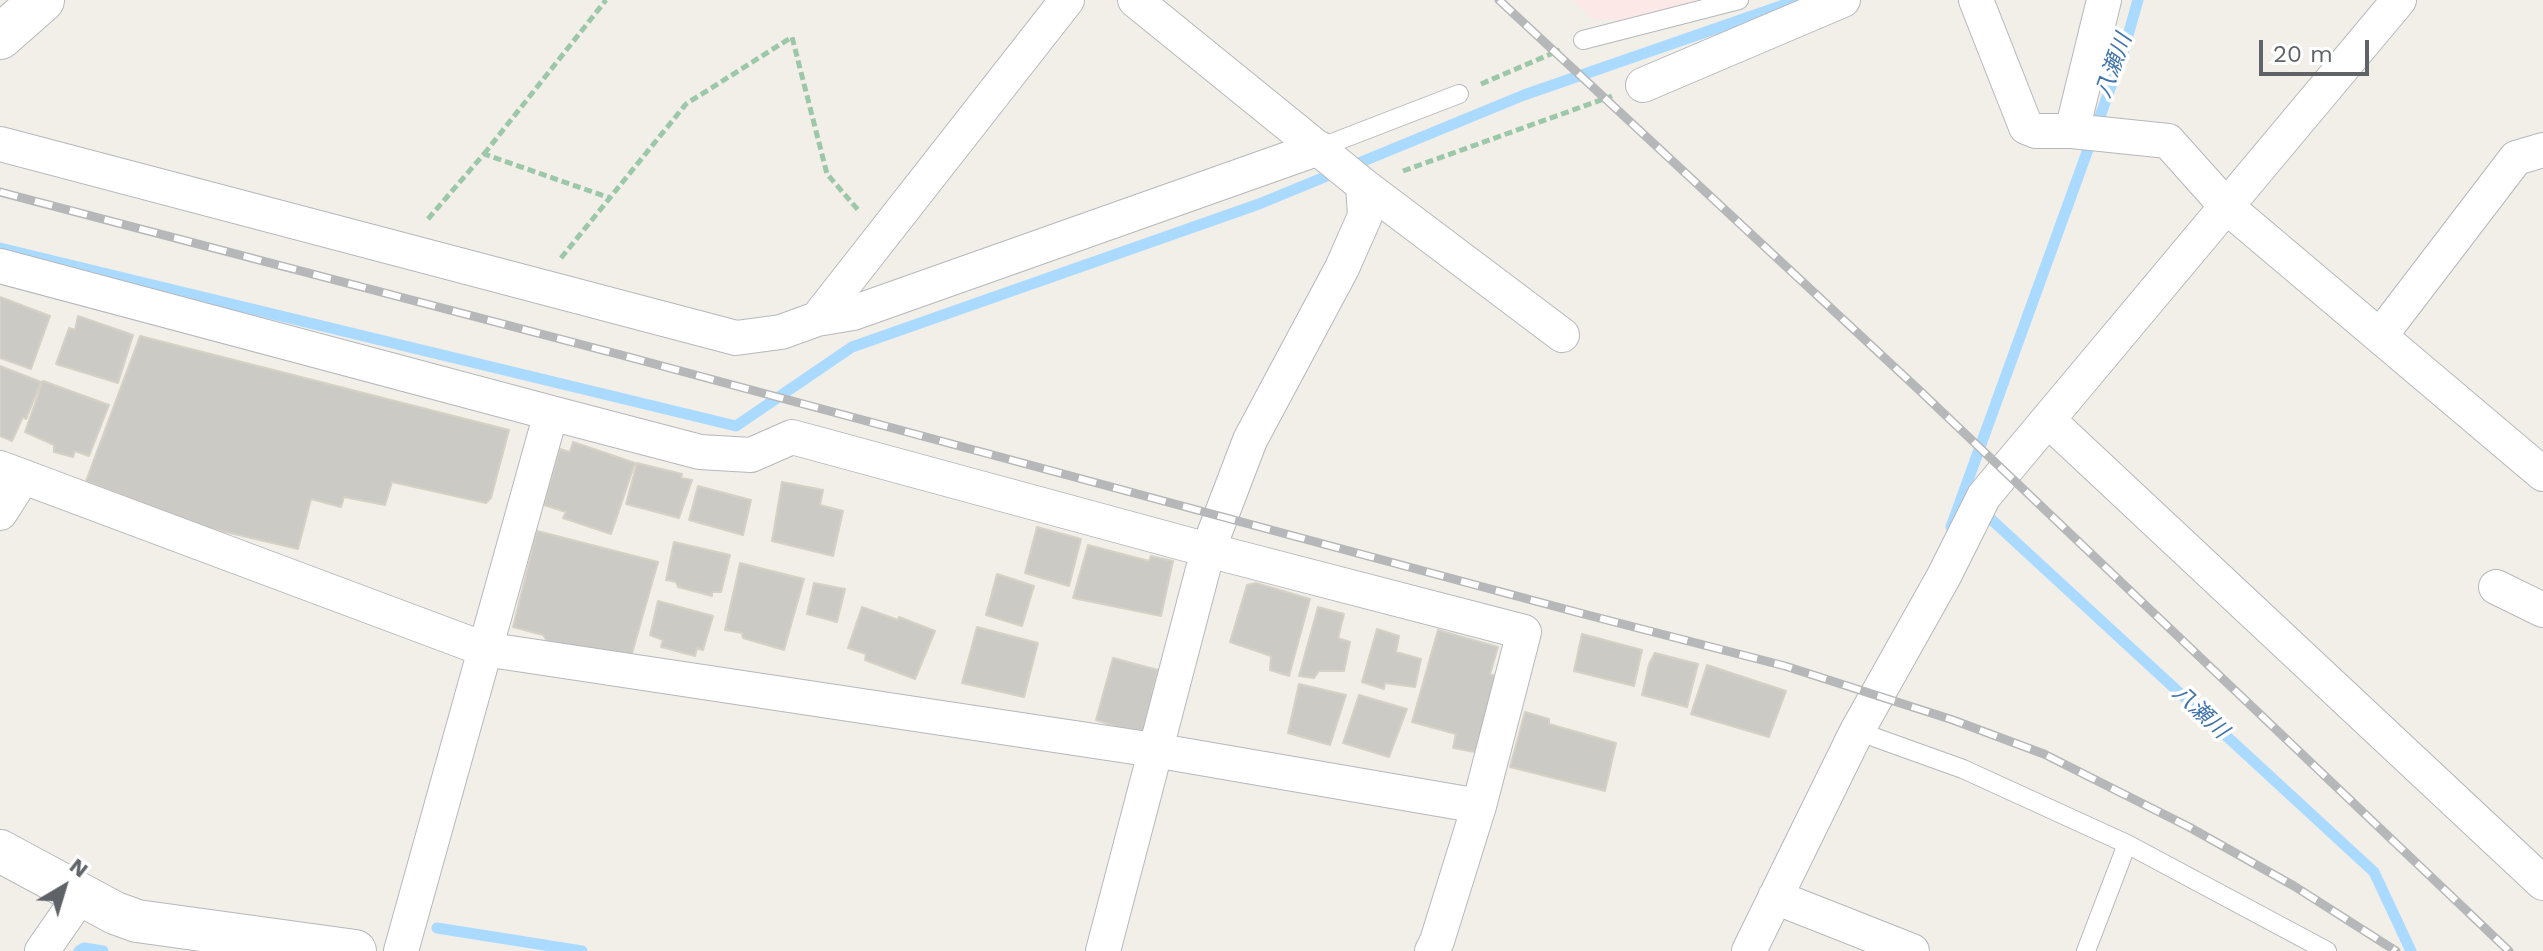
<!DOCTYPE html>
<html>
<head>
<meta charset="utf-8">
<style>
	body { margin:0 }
	#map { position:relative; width:2543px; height:951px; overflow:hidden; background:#f1efe8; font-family:"Work Sans",sans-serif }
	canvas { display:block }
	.north { position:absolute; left:24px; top:847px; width:80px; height:80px; -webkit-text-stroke:6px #fff; paint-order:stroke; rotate:38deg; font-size:22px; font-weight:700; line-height:32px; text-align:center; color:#5f6368 }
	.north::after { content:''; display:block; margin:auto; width:28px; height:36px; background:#5f6368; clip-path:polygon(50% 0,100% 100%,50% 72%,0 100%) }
	.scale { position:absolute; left:2259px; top:40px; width:110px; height:36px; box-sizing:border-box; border:4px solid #5f6368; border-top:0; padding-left:10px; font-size:24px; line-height:28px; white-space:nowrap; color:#5f6368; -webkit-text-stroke:6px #fff; paint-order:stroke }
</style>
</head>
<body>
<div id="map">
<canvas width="2543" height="951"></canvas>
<div class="north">N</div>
<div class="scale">20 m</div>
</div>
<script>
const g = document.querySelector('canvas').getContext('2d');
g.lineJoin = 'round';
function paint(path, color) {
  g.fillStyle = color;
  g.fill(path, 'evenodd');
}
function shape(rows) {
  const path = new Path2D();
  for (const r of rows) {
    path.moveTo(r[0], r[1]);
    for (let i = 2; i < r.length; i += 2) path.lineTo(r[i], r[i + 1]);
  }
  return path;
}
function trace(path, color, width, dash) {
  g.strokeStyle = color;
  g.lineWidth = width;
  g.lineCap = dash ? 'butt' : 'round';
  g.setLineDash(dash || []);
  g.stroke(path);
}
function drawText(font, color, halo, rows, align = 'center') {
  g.font = font + ' "Work Sans","Noto Sans JP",sans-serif';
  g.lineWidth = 7;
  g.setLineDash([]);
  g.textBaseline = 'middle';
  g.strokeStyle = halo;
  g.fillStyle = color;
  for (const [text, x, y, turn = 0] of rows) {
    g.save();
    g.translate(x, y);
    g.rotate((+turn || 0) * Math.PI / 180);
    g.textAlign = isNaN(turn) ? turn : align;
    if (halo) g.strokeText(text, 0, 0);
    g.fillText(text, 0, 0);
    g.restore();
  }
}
paint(shape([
	[1573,0,1721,0,1658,23,1593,19]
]), '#fce8e6');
trace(shape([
	[0,248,736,426,852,347,1259,204,1524,95,1798,0],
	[1981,510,2374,872,2411,951],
	[1951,527,2123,53,2138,0],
	[437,928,582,951],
	[79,951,84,948,103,951]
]), '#aadaff', 11);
const building = shape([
	[0,297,50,316,31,369,0,358,0,297],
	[78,316,133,335,118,383,56,364,69,328,75,330,78,316],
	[140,336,509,430,491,498,486,503,392,482,385,505,344,497,341,507,311,499,298,549,196,525,86,481,140,336],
	[0,366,41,382,26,419,23,417,12,441,0,436,0,366],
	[43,381,109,405,89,456,75,451,73,457,54,452,54,445,25,432,43,381],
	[573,442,635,463,611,534,563,518,566,512,544,505,560,449,570,452,573,442],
	[637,463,682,474,681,478,692,480,679,518,626,504,637,463],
	[782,482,823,490,820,505,843,511,833,556,772,541,782,482],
	[698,486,751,500,743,535,689,520,698,486],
	[1037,527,1081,539,1069,586,1025,573,1037,527],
	[537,531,658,562,631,657,549,644,543,635,513,627,537,531],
	[674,542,730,555,721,592,712,592,712,596,678,587,676,582,666,580,674,542],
	[1088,545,1149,561,1151,556,1173,561,1161,616,1073,598,1088,545],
	[740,563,804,579,784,650,743,638,742,633,725,630,740,563],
	[997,574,1034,586,1022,626,986,615,997,574],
	[814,583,845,589,837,622,807,614,814,583],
	[1256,583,1310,599,1289,676,1270,670,1271,656,1230,642,1247,585,1256,583],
	[658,601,713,616,703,650,697,648,695,656,661,647,663,640,650,635,658,601],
	[862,607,898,620,899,617,935,631,915,679,865,660,866,654,848,648,862,607],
	[1318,607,1344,614,1338,638,1350,642,1344,671,1319,671,1314,678,1299,676,1318,607],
	[977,627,1038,643,1024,697,962,683,977,627],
	[1377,629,1399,636,1396,652,1421,659,1415,687,1385,683,1384,689,1362,682,1377,629],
	[1438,630,1498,647,1490,674,1497,677,1475,752,1453,748,1456,734,1412,722,1438,630],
	[1582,634,1642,650,1634,686,1574,671,1582,634],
	[1655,653,1698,664,1687,707,1642,695,1649,664,1655,653],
	[1113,658,1158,670,1142,735,1096,720,1113,658],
	[1707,665,1786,691,1769,737,1691,714,1707,665],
	[1299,684,1346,695,1330,745,1288,733,1299,684],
	[1359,695,1407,709,1389,757,1343,743,1359,695],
	[1525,712,1549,719,1549,724,1616,743,1605,791,1510,767,1525,712]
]);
paint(building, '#cccac5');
trace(building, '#d6d1c6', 2);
const service = shape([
	[1583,40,1739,0],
	[1319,148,1459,94],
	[1857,731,1963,769,2127,844,2327,951],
	[2086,951,2127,844]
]);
const minor = shape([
	[1976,0,2026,127,2036,131,2072,131,2168,141,2227,207,2543,474],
	[1643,85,1843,0],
	[2072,131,2104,0],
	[0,144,736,338,781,332,817,319,853,313,1319,148],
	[1363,185,1562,335],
	[0,266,551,413,401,951],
	[817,319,1067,0],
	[2380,336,2516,158,2543,150],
	[551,413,700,452,751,455,792,437,1208,550,1524,632,1479,806,1437,941,1432,951],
	[2048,420,2543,883],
	[0,468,484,649,1154,750,1479,806],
	[0,513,23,477],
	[2496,587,2543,610],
	[1775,897,1912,951],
	[42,951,81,895],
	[1103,951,1208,550,1250,440,1342,268,1365,216,1363,185,1135,0],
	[1749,951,1857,731,1944,576,1984,496,2399,0]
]);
const tertiary = shape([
	[0,851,115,913,137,921,355,951]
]);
const secondary = shape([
	[0,37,42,0]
]);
trace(service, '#b5b8bc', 20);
trace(minor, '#b5b8bc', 36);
trace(tertiary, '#b5b8bc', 44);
trace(secondary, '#b6babf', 46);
trace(shape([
	[1481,84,1560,50],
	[484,154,606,0],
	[1403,171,1612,96],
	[428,219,484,154,610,198],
	[561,258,686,104,792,37,827,174,859,211]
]), '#9cc7a9', 5, [8, 4]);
trace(service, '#fff', 18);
trace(minor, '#fff', 34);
trace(tertiary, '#fff', 42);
trace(secondary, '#fff', 44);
const rail = shape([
	[1499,0,1918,389,2509,951],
	[0,192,625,356,1576,612,1785,666,1953,720,2044,754,2189,827,2294,886,2396,951]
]);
trace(rail, '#b6b7b8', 9);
trace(rail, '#fff', 6, [18]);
drawText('italic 22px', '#4174aa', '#fff', [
	["八瀬川",2114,66,-70],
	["八瀬川",2200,712,43]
]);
</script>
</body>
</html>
